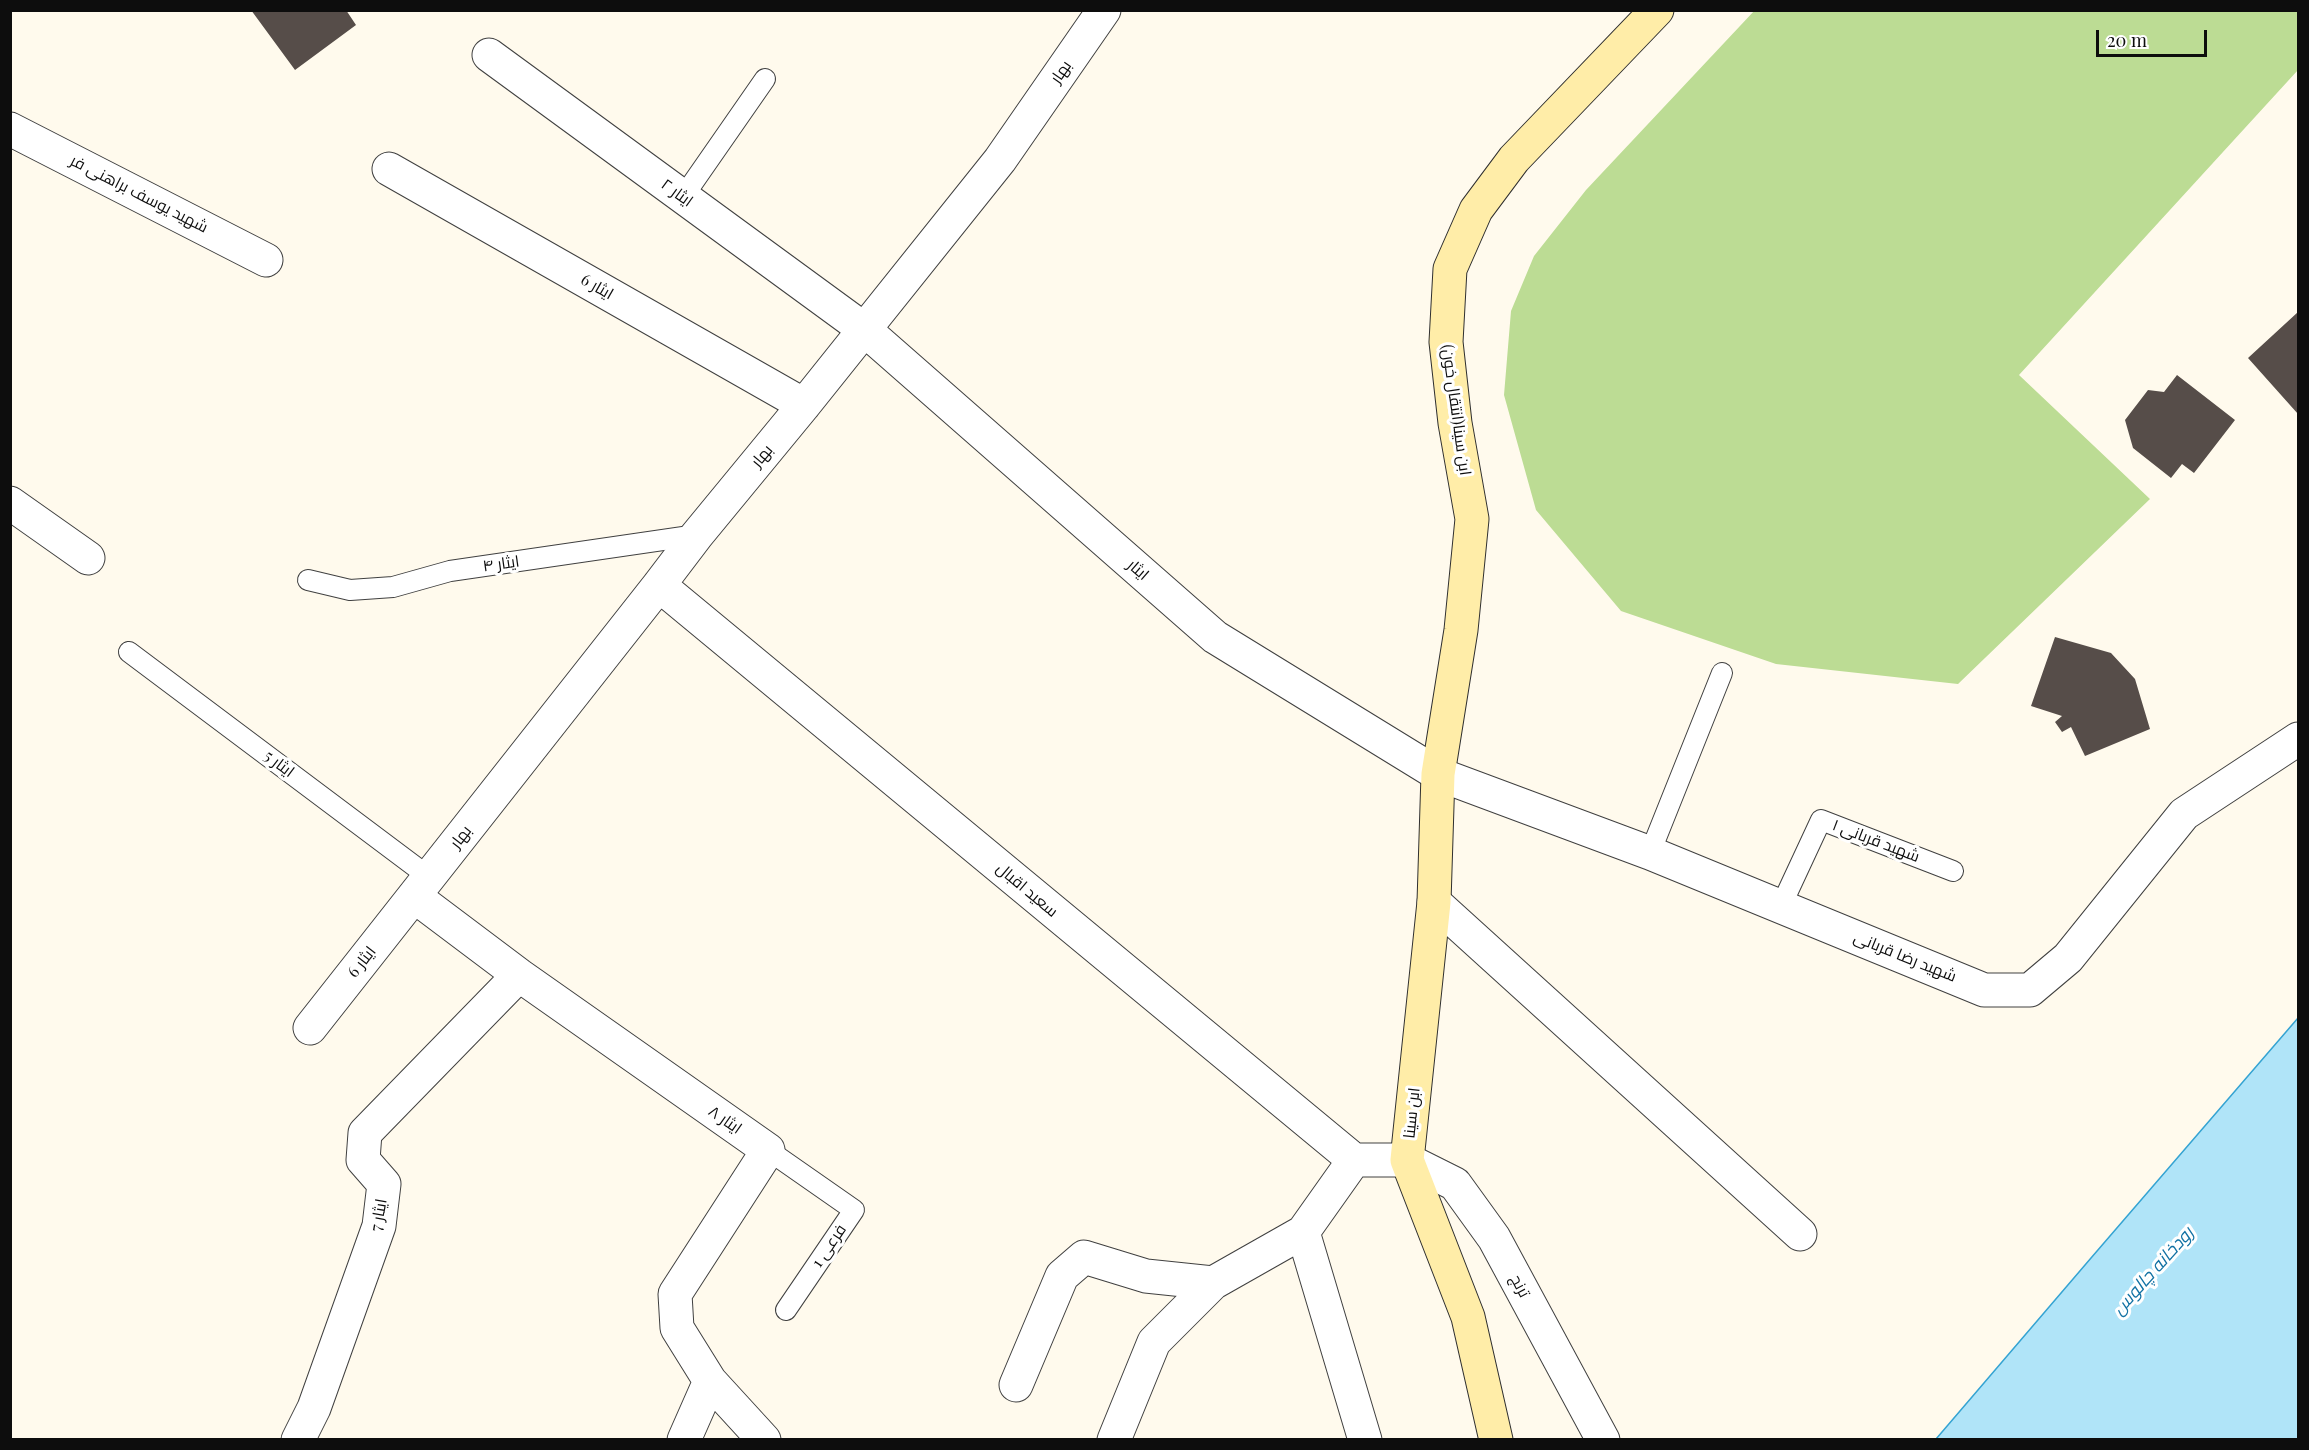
<!DOCTYPE html>
<html>
<head>
<meta charset="utf-8">
<style>
	body { margin:0 }
	#map { position:relative; width:2309px; height:1450px; overflow:hidden; background:#fffaed; font-family:"Playfair Display",serif }
	canvas { display:block }
	.frame { position:absolute; inset:0; border:12px solid #0d0d0d; pointer-events:none }
	.scale { position:absolute; left:2096px; top:30px; width:111px; height:27px; box-sizing:border-box; border:3px solid #0d0d0d; border-top:0; padding-left:8px; font-size:18px; line-height:21px; white-space:nowrap; color:#0d0d0d; -webkit-text-stroke:4px #fff; paint-order:stroke }
</style>
</head>
<body>
<div id="map">
<canvas width="2309" height="1450"></canvas>
<div class="frame"></div>
<div class="scale">20 m</div>
</div>
<script>
const g = document.querySelector('canvas').getContext('2d');
g.lineJoin = 'round';
function paint(path, color) {
  g.fillStyle = color;
  g.fill(path, 'evenodd');
}
function shape(rows) {
  const path = new Path2D();
  for (const r of rows) {
    path.moveTo(r[0], r[1]);
    for (let i = 2; i < r.length; i += 2) path.lineTo(r[i], r[i + 1]);
  }
  return path;
}
function trace(path, color, width, dash) {
  g.strokeStyle = color;
  g.lineWidth = width;
  g.lineCap = dash ? 'butt' : 'round';
  g.setLineDash(dash || []);
  g.stroke(path);
}
function drawText(font, color, halo, rows, align = 'center') {
  g.font = font + ' "Playfair Display",Cairo,serif';
  g.lineWidth = 6;
  g.setLineDash([]);
  g.textBaseline = 'middle';
  g.strokeStyle = halo;
  g.fillStyle = color;
  for (const [text, x, y, turn = 0] of rows) {
    g.save();
    g.translate(x, y);
    g.rotate((+turn || 0) * Math.PI / 180);
    g.textAlign = isNaN(turn) ? turn : align;
    if (halo) g.strokeText(text, 0, 0);
    g.fillText(text, 0, 0);
    g.restore();
  }
}
paint(shape([
	[1755,10,2298,11,2298,70,2019,375,2150,499,1958,684,1776,664,1621,611,1536,510,1504,395,1511,311,1534,256,1586,190]
]), '#bcdc94');
const water = shape([
	[2298,1018,2298,1439,1936,1439,2091,1258,2298,1018]
]);
paint(water, '#b0e4f8');
trace(water, '#34a3d2', 1.5);
paint(shape([
	[251,10,346,10,356,25,295,70],
	[2298,312,2298,414,2248,358],
	[2177,375,2235,420,2194,473,2182,464,2171,478,2133,448,2125,420,2148,390,2164,392],
	[2055,637,2111,653,2135,679,2150,729,2085,756,2071,727,2062,732,2055,722,2062,716,2031,706]
]), '#564d49');
const service = shape([
	[683,197,765,79],
	[308,580,350,590,393,587,450,571,697,535],
	[129,652,429,877],
	[1650,853,1722,673],
	[1781,906,1821,820,1953,871],
	[768,1150,854,1210,786,1310]
]);
const minor = shape([
	[489,55,865,330,1215,637,1438,774],
	[10,129,266,260],
	[389,169,804,405],
	[10,503,88,558],
	[659,585,1354,1160,1407,1160,1455,1184,1494,1238,1603,1440],
	[414,896,519,975,768,1150,675,1294,677,1328,710,1381,684,1440],
	[1434,902,1800,1234],
	[310,1028,659,585,697,535,804,405,1000,160,1104,10],
	[1303,1232,1365,1440],
	[710,1381,764,1440],
	[1016,1385,1062,1276,1084,1257,1146,1276,1213,1283],
	[298,1440,314,1408,379,1226,384,1184,363,1160,365,1133,519,975],
	[1114,1440,1154,1342,1213,1283,1303,1232,1354,1160]
]);
const tertiary = shape([
	[1438,774,1650,853,1984,990,2030,990,2068,958,2184,814,2298,739]
]);
const secondary = shape([
	[1496,1440,1468,1317,1407,1160,1434,902,1438,774,1461,630,1472,519,1455,423,1446,342,1450,269,1476,210,1514,159,1657,10]
]);
trace(service, '#404040', 22);
trace(minor, '#404040', 35);
trace(tertiary, '#404040', 35);
trace(secondary, '#2f2f2f', 35);
trace(service, '#fff', 20);
trace(minor, '#fff', 33);
trace(tertiary, '#fff', 33);
trace(secondary, '#ffeda8', 33);
drawText('16px', '#0d0d0d', '#fff', [
	["بهار",1061,72,-55],
	["ایثار ۲",677,193,36],
	["شهید یوسف براهنی فر",139,194,27],
	["ایثار 6",597,287,30],
	["ابن سینا(انتقال خون)",1456,410,82],
	["بهار",762,456,-50],
	["ایثار ۴",501,564,-8],
	["ایثار",1138,570,41],
	["ایثار 5",279,764,37],
	["بهار",461,837,-52],
	["شهید قربانی ۱",1876,841,21],
	["سعید اقبال",1027,890,40],
	["شهید رضا قربانی",1905,957,22],
	["ایثار 6",362,962,-52],
	["ابن سینا",1412,1113,-84],
	["ایثار ۸",725,1120,35],
	["ایثار 7",379,1215,-80],
	["فرعی 1",829,1246,-56],
	["ترنج",1520,1286,62]
]);
drawText('italic 18px', '#1272a4', '#fff', [
	["رودخانه چالوس",2153,1271,-48]
]);
</script>
</body>
</html>
